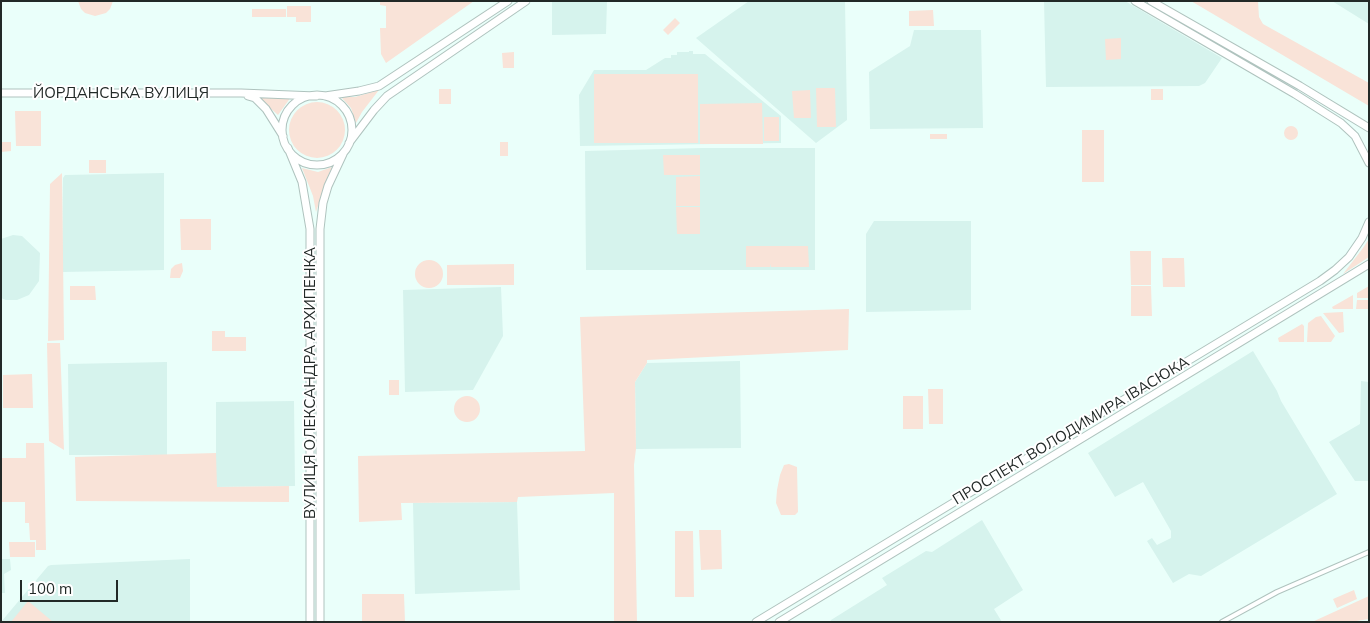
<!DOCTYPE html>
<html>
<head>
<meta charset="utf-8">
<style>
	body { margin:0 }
	#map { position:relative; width:1370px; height:623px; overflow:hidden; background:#eafffa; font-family:Mulish,sans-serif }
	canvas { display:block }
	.frame { position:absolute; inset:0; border:2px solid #222927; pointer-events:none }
	.scale { position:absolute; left:20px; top:580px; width:98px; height:22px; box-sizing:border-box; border:2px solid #222927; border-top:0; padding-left:6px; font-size:15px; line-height:18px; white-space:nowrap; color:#222927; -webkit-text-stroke:4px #fff; paint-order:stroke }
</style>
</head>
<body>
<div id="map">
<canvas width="1370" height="623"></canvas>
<div class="frame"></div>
<div class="scale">100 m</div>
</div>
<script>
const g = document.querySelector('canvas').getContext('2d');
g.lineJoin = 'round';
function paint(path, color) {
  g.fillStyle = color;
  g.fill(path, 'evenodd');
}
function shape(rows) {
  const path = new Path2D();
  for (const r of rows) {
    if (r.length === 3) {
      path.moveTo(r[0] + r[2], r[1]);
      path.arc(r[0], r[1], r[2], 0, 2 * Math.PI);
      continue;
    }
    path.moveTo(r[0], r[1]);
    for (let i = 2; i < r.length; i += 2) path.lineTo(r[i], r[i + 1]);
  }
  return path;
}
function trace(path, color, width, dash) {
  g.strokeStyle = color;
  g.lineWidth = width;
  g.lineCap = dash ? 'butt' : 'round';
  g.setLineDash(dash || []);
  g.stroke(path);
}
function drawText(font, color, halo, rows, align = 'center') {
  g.font = font + ' Mulish,sans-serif';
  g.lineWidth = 4;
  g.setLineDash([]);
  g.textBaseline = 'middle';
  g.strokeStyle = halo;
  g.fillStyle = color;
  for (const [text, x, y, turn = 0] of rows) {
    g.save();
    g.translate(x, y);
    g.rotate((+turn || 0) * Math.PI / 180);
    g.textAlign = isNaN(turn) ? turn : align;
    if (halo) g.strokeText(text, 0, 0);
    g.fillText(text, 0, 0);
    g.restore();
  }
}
paint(shape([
	[552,1,607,1,606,34,552,35],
	[749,1,845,1,847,120,816,143,696,38],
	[1044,1,1125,1,1222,58,1205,83,1199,86,1046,87],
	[1332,1,1369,1,1369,24],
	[914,30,981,30,983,128,870,129,869,72,910,46],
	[689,51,693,51,693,54,705,54,781,116,781,143,580,146,579,95,594,70,646,70,665,58,671,58,671,55,677,55,677,52,689,52],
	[703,148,815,148,815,270,586,270,585,151],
	[164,173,164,270,63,272,62,269,63,178,65,175],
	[874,221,971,221,971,310,866,312,866,234],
	[13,235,22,236,40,253,39,281,29,295,17,300,6,300,1,298,1,239],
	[501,287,503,336,473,390,405,392,403,290],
	[1253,351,1277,391,1281,401,1337,494,1201,576,1189,574,1173,583,1147,541,1152,538,1157,545,1171,538,1171,531,1143,482,1115,497,1088,453],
	[740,361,741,448,636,449,635,382,647,363],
	[167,362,167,455,69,455,68,364],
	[1361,381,1369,382,1369,481,1355,481,1329,442,1360,424],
	[294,401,295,486,216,487,216,402],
	[517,502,520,590,415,594,413,503],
	[982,520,1023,590,994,609,1002,622,830,622,831,620,887,585,882,578,926,551,932,552],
	[1,559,10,559,11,570,4,574,5,593,2,593,1,600],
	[190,559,190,622,1,622,48,566,51,565]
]), '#d6f3ed');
paint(shape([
	[78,1,113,1,110,9,106,13,95,16,85,13,81,9],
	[380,1,474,1,386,63,381,54,380,28,386,28,386,6,380,5],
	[1191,1,1258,1,1259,17,1263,24,1369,83,1369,106],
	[287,6,311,6,311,22,296,22,296,17,287,17],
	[252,9,286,9,286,17,252,17],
	[933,10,934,26,909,26,909,11],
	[675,18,680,23,668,35,663,30],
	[1121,38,1121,59,1106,60,1105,39],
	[514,52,514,68,503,68,502,53],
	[594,74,698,74,698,143,594,143],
	[816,88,835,88,836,127,817,127],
	[439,89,451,89,451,104,439,104],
	[1151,89,1163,89,1163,100,1151,100],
	[379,90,362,112,356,123,351,108,341,97,355,97],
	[810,90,811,118,794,118,792,91],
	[257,96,291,97,278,115],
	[317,130,28],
	[762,103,763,144,700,144,700,104],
	[15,111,41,111,41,146,16,146],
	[764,117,779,117,779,141,764,141],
	[1291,133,7],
	[1082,130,1104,130,1104,182,1082,182],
	[930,134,947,134,947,139,930,139],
	[1,142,11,142,11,151,1,152],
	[500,142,508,142,508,156,500,156],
	[663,155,700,155,700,175,664,175],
	[89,160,106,160,106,173,89,173],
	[332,167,326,181,316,212,313,196,302,168,318,172],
	[62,173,64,340,48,341,50,184],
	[700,176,700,206,676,206,676,177],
	[676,207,700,207,700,234,677,234],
	[180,219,211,219,211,250,181,250],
	[1369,239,1369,257,1343,274,1363,248],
	[746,246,808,246,809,267,771,267,770,264,770,267,746,267],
	[1130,251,1151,251,1151,285,1131,285],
	[1162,258,1184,258,1185,287,1163,287],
	[429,274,14],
	[182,263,183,271,180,278,170,278,171,269,175,265],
	[514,264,514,285,447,285,447,265],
	[70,286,95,286,96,300,70,300],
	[1131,286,1151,286,1152,316,1131,316],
	[1369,286,1369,298,1357,298,1357,293],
	[1353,295,1353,309,1333,309,1332,307],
	[1357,300,1369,300,1369,309,1356,309],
	[849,309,848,350,647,360,647,363,635,382,636,449,634,465,637,622,614,622,614,493,518,497,517,502,401,503,402,520,359,522,358,456,585,451,580,317],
	[1343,312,1344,332,1339,333,1323,313],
	[1321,316,1335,336,1331,342,1307,342,1308,323,1316,317],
	[1302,324,1304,326,1304,342,1279,342,1278,338],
	[212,331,225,331,225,337,246,337,246,351,212,351],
	[47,343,60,343,64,450,49,441],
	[32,374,33,408,3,408,3,375],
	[389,380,399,380,399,395,389,395],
	[928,389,943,389,943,424,929,424],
	[903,396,923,396,923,429,903,429],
	[467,409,13],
	[26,443,44,443,46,550,36,550,36,540,30,540,29,523,25,523,25,502,1,502,1,458,26,458],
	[216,453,217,487,289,486,289,502,76,501,75,457],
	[789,464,797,467,798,512,795,515,781,515,776,503,777,490,780,475,784,465],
	[699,530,721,530,722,569,701,570],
	[675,531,693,531,694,597,675,597],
	[9,542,35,542,35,557,10,557],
	[1354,590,1357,599,1337,608,1333,599],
	[362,594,404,594,405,622,362,622],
	[1369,596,1369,619,1350,622,1312,622],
	[28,601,52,621,52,622,11,622]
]), '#f9e3d8');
const pedestrian = shape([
	[1222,622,1277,592,1369,552]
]);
const secondary = shape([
	[1135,1,1295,94,1341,123,1355,136,1369,163],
	[1151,1,1300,86,1369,128],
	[1,93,241,93,316,96],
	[317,130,35],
	[248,96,255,98,266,109,283,136],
	[325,96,359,91,379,86,508,1],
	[349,143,374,110,387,96,526,1],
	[288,148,302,182,310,229,310,622],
	[320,622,320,229,323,203,328,186,343,154],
	[756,622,1320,281,1335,270,1349,257,1362,238,1369,222],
	[779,622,1369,264]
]);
trace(pedestrian, '#afc3be', 6);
trace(secondary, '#afc3be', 9);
trace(pedestrian, '#fff', 4);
trace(secondary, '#fff', 7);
drawText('15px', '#222927', '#fff', [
	["ЙОРДАНСЬКА ВУЛИЦЯ",121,93],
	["ВУЛИЦЯ ОЛЕКСАНДРА АРХИПЕНКА",310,383,-90],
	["ПРОСПЕКТ ВОЛОДИМИРА ІВАСЮКА",1071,431,-31]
]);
</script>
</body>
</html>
